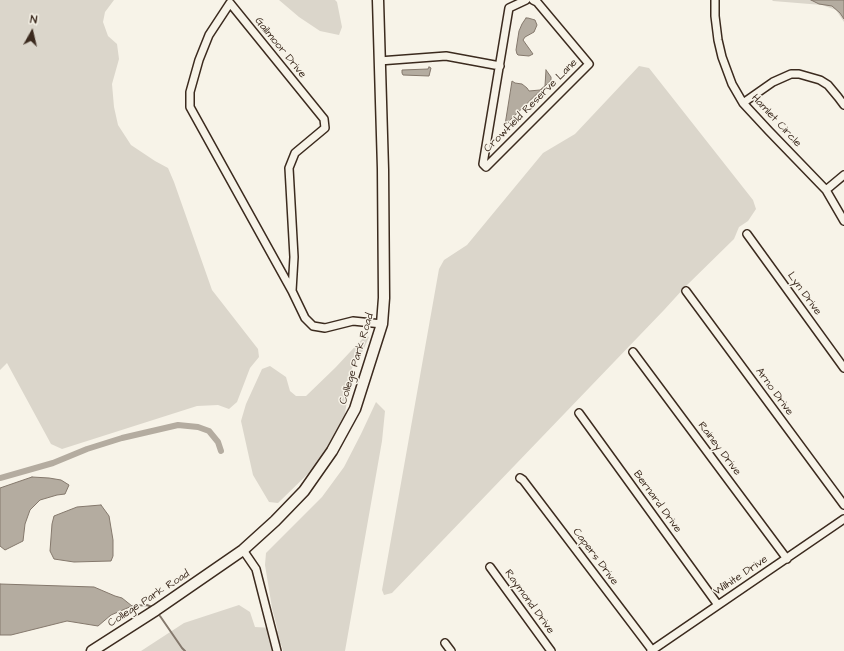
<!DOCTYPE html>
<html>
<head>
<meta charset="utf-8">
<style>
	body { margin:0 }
	#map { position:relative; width:844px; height:651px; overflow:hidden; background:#f7f3e8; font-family:"Architects Daughter",sans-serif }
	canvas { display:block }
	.north { position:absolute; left:12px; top:12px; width:40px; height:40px; -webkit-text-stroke:3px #f7f3e8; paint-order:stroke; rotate:8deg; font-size:11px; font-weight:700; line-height:16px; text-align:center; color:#3b2a1e }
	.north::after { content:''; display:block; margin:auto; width:14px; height:18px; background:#3b2a1e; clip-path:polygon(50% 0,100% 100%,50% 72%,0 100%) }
</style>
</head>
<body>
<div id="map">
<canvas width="844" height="651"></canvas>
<div class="north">N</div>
</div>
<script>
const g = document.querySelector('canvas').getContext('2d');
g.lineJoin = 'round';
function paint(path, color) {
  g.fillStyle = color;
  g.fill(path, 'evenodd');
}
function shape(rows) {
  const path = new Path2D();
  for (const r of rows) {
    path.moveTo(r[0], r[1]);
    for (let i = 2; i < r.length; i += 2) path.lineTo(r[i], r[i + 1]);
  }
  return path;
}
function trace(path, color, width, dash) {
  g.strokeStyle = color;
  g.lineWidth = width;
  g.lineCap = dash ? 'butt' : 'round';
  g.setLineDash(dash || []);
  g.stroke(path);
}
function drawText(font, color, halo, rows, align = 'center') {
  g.font = font + ' "Architects Daughter",sans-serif';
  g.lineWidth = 3;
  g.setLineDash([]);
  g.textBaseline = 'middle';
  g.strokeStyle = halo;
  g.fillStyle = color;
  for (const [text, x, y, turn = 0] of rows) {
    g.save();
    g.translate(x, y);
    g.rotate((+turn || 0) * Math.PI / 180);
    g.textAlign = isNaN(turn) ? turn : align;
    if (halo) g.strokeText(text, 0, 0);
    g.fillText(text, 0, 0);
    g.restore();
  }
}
paint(shape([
	[0,0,114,0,105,12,103,22,108,36,117,44,119,59,112,84,114,107,118,125,131,145,155,161,168,168,174,182,212,290,258,349,259,357,250,368,237,402,229,409,218,405,197,406,62,449,51,444,7,363,0,370],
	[279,0,335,0,337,2,342,27,339,35,320,31,299,17],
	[772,0,844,0,844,22,836,10,822,5,773,1],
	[639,66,649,68,753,200,756,209,748,221,739,227,734,239,685,287,664,310,392,593,384,595,382,590,439,269,444,260,467,245,543,153,575,134],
	[365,336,369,337,360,357,352,368,344,420,332,443,316,466,278,503,269,502,253,475,241,421,246,404,262,369,270,366,286,377,290,391,296,396,306,396,335,368],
	[376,402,385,411,382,441,345,651,283,651,281,644,275,651,141,651,184,623,239,605,250,612,255,627,273,628,278,631,272,608,265,565,266,553,322,497,344,467,361,434]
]), '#dbd6cb');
const water = shape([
	[811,0,844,0,844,19,840,13,832,6,819,4,811,0],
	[526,18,528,18,535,20,537,25,534,32,525,37,523,40,533,54,529,56,518,55,517,54,516,50,519,31,522,24,526,18],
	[429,67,431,68,429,76,403,75,402,73,402,70,428,69,429,67],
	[546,70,551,77,551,80,505,125,512,81,515,83,522,84,527,88,529,91,540,90,545,86,546,70],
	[32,477,49,478,61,480,69,485,65,494,57,495,40,500,30,510,25,524,23,541,5,550,0,546,0,488,32,477],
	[101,505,109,516,113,540,113,556,111,561,74,562,54,559,50,551,52,524,54,516,77,507,101,505],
	[0,584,94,587,115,596,122,598,132,606,111,615,98,626,67,621,11,635,0,635,0,584]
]);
paint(water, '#b4aca0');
trace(water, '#84786c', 1);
trace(shape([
	[132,606,147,605,152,607],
	[160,616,182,648,185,651]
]), '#84786c', 2);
trace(shape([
	[0,478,53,463,87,449,122,438,178,425,198,427,209,431,218,442,221,451]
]), '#b4aca0', 6);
const minor = shape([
	[526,0,509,8,483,164,486,167,589,64,537,2,533,0],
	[715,0,715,16,718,40,722,57,732,84,743,103,769,131,826,190,844,221],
	[230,3,324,119,325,128,295,153,289,168,294,257,292,291,190,107,190,92,199,60,209,35,230,3],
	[379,61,446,56,500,66],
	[743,103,773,82,791,74,799,74,820,80,828,85,838,97,844,105],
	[826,190,844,175],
	[747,234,844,368],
	[292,291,305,318,313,326,325,328,353,321,382,324],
	[686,291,844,505],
	[633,352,787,559],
	[579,413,718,605],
	[520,478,523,480,652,650],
	[243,550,256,569,277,651],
	[490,567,551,651],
	[445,643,451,651],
	[651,651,844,519]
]);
const secondary = shape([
	[92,651,156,610,243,550,275,521,304,491,332,451,355,409,382,324,384,298,383,169,378,0]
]);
trace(minor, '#3b2a1e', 10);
trace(secondary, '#3b2a1e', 13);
trace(minor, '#f7f3e8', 7);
trace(secondary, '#f7f3e8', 10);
drawText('11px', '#3b2a1e', '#f7f3e8', [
	["Gailmoor Drive",280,48,51],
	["Crowfield Reserve Lane",531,106,-45],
	["Hamlet Circle",776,121,47],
	["Lyn Drive",804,294,54],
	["College Park Road",357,359,-73],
	["Arno Drive",774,392,54],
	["Rainey Drive",719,449,53],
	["Bernard Drive",657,502,54],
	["Capers Drive",595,557,53],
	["Wilhite Drive",741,576,-34],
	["College Park Road",149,599,-33],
	["Raymond Drive",529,602,54]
]);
</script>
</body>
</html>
